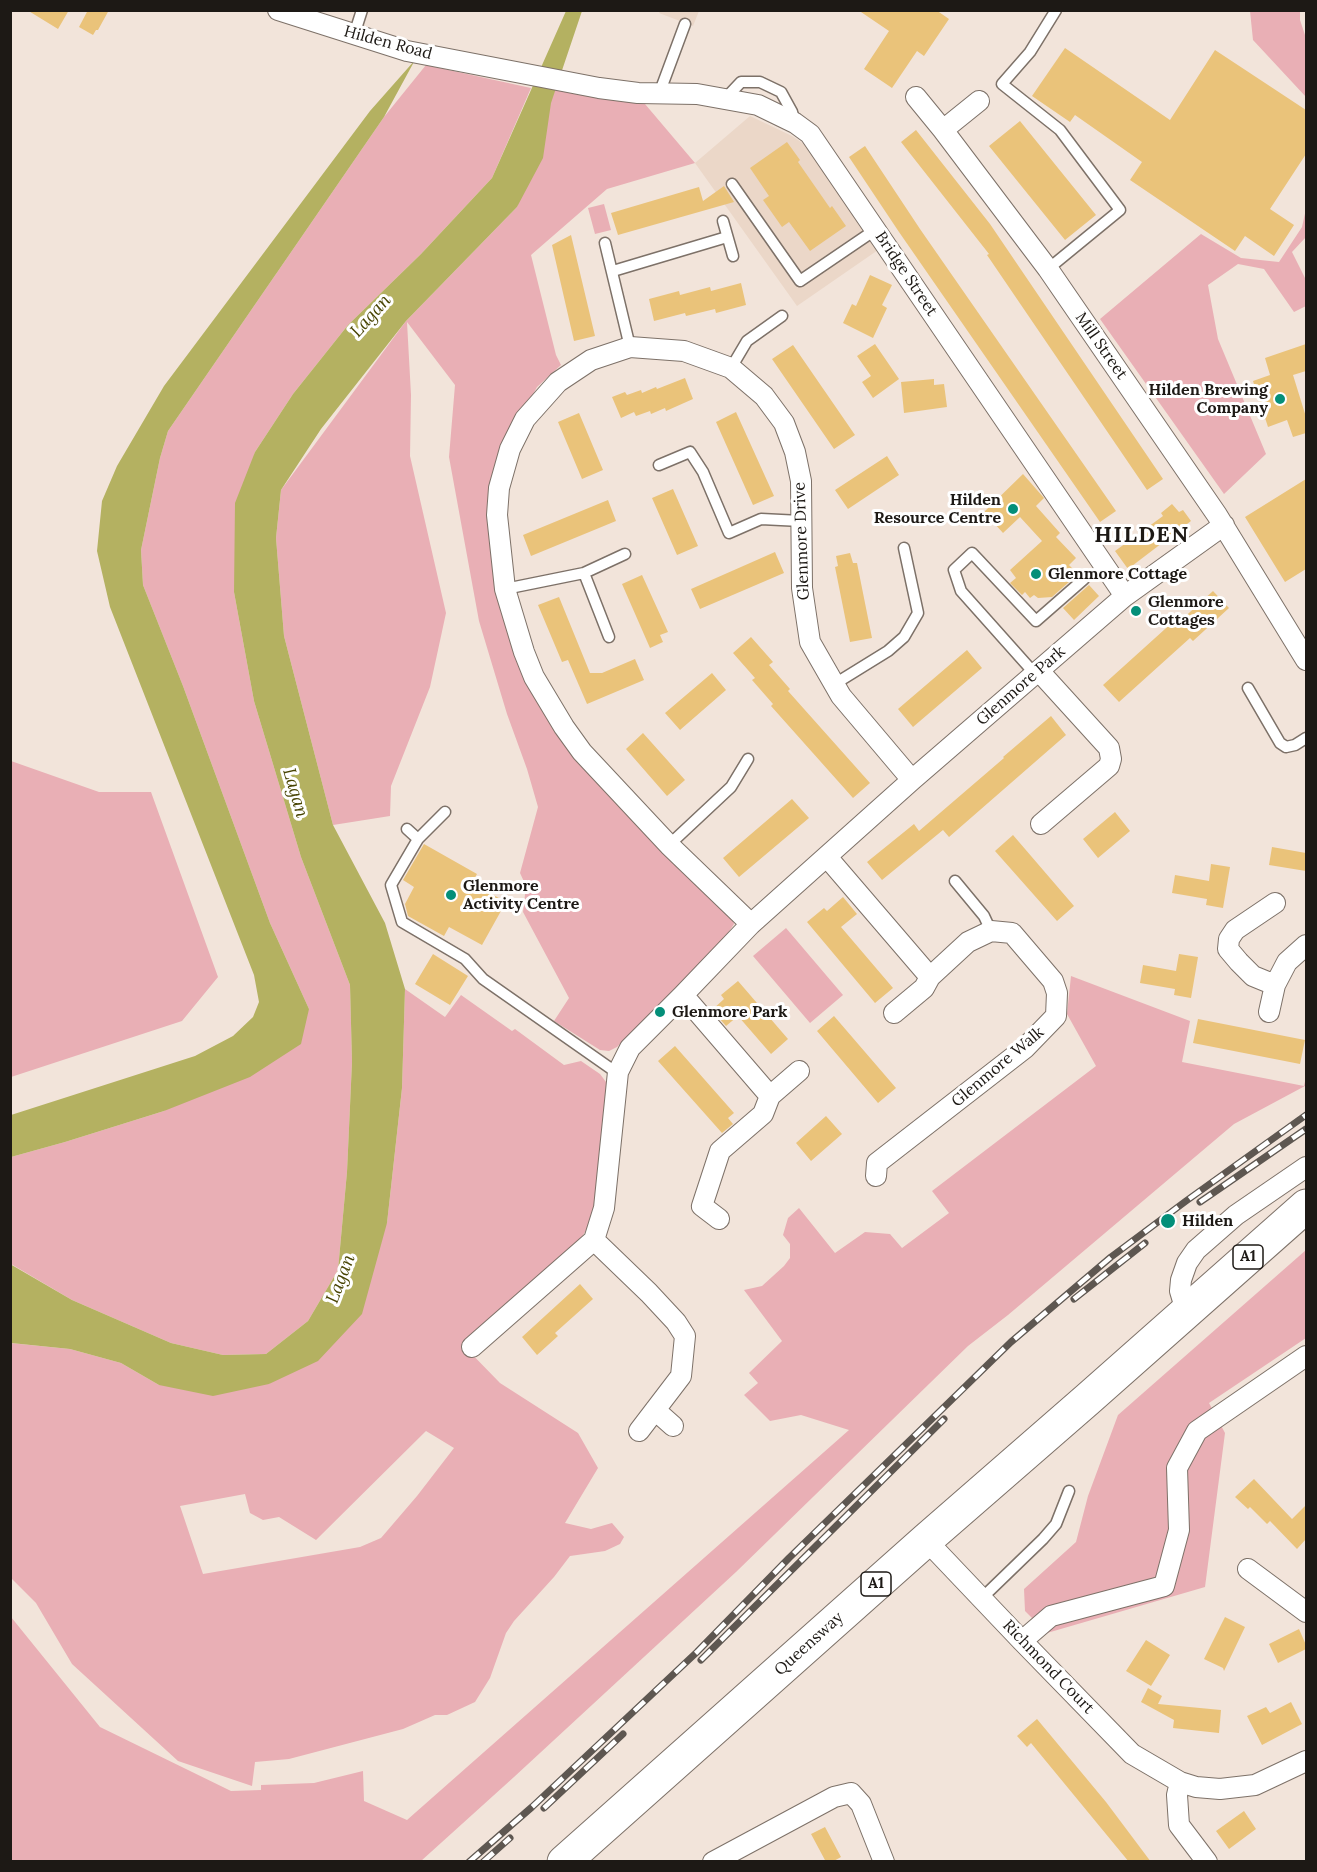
<!DOCTYPE html>
<html>
<head>
<meta charset="utf-8">
<style>
	body { margin:0 }
	#map { position:relative; width:1317px; height:1872px; overflow:hidden; background:#f2e4da; font-family:Lora,serif }
	canvas { display:block }
	.frame { position:absolute; inset:0; border:12px solid #1d1915; pointer-events:none }
</style>
</head>
<body>
<div id="map">
<canvas width="1317" height="1872"></canvas>
<div class="frame"></div>
</div>
<script>
const g = document.querySelector('canvas').getContext('2d');
g.lineJoin = 'round';
function paint(path, color) {
  g.fillStyle = color;
  g.fill(path, 'evenodd');
}
function shape(rows) {
  const path = new Path2D();
  for (const r of rows) {
    path.moveTo(r[0], r[1]);
    for (let i = 2; i < r.length; i += 2) path.lineTo(r[i], r[i + 1]);
  }
  return path;
}
function trace(path, color, width, dash) {
  g.strokeStyle = color;
  g.lineWidth = width;
  g.lineCap = dash ? 'butt' : 'round';
  g.setLineDash(dash || []);
  g.stroke(path);
}
function drawText(font, color, halo, rows, align = 'center') {
  g.font = font + ' Lora,serif';
  g.lineWidth = 6;
  g.setLineDash([]);
  g.textBaseline = 'middle';
  g.strokeStyle = halo;
  g.fillStyle = color;
  for (const [text, x, y, turn = 0] of rows) {
    g.save();
    g.translate(x, y);
    g.rotate((+turn || 0) * Math.PI / 180);
    g.textAlign = isNaN(turn) ? turn : align;
    if (halo) g.strokeText(text, 0, 0);
    g.fillText(text, 0, 0);
    g.restore();
  }
}
paint(shape([
	[660,11,699,11,693,26,659,13],
	[750,116,792,136,807,146,878,250,797,306,695,163]
]), '#ebd7c8');
paint(shape([
	[1250,11,1300,11,1300,20,1306,38,1306,97,1253,40],
	[426,65,531,88,492,178,421,254,348,325,293,394,255,452,234,592,254,701,301,857,350,985,352,1062,347,1172,338,1270,308,1321,266,1354,223,1355,171,1343,72,1300,11,1264,11,1157,65,1142,164,1111,309,1009,270,923,183,686,143,585,141,550,160,458,168,431,384,117],
	[555,88,610,100,645,104,695,163,607,189,531,255,556,355,561,365,537,387,510,436,491,539,572,751,660,850,724,905,732,915,734,924,726,936,617,1047,609,1051,600,1050,554,1021,569,998,523,912,526,886,520,873,538,807,527,769,507,714,479,621,449,457,455,385,407,322,411,395,410,456,446,613,430,687,391,786,390,816,333,825,284,636,276,538,281,490,406,321,517,207],
	[604,204,611,230,595,234,588,208],
	[1306,209,1306,237,1292,252,1306,280,1306,306,1294,312,1264,269,1238,264,1208,285,1218,339,1266,454,1224,494,1100,319,1201,234,1241,258,1279,262,1302,227],
	[11,761,99,792,151,792,218,977,182,1021,11,1077],
	[786,928,843,995,810,1023,753,956],
	[1071,976,1190,1021,1182,1062,1304,1086,1306,1077,1306,1084,1305,1086,1234,1124,1008,1315,968,1346,736,1572,514,1777,421,1861,11,1861,11,1617,100,1727,231,1791,261,1790,261,1785,314,1783,363,1771,364,1801,407,1820,849,1430,801,1415,770,1421,744,1395,758,1383,749,1373,782,1341,744,1290,762,1286,784,1266,790,1258,790,1244,783,1235,788,1218,799,1208,835,1253,865,1232,890,1234,902,1248,949,1213,932,1191,1096,1066,1067,1014],
	[405,989,445,1017,461,995,512,1031,515,1029,564,1065,581,1061,600,1074,606,1082,607,1092,595,1208,590,1223,582,1237,567,1254,462,1344,500,1383,578,1433,598,1468,565,1523,591,1529,612,1523,624,1537,620,1544,605,1551,570,1556,554,1577,514,1621,506,1633,490,1678,475,1702,447,1715,435,1715,403,1729,289,1759,255,1762,252,1786,178,1761,72,1664,36,1603,11,1578,10,1343,70,1349,121,1363,159,1385,269,1384,387,1223,402,1088],
	[426,1431,454,1448,417,1496,381,1538,360,1547,203,1574,180,1506,245,1494,250,1513,263,1520,279,1517,316,1540],
	[1306,1250,1306,1338,1209,1403,1225,1433,1205,1587,1047,1633,1025,1611,1024,1589,1076,1542,1088,1496,1118,1415]
]), '#e9afb5');
paint(shape([
	[566,11,582,11,551,103,543,158,517,207,406,321,321,429,281,490,276,538,284,636,333,825,385,923,405,989,402,1088,387,1223,362,1314,318,1361,269,1384,213,1396,159,1385,121,1363,70,1349,11,1343,10,1264,72,1300,171,1343,223,1355,266,1354,308,1321,338,1270,347,1172,352,1062,350,985,301,857,254,701,234,592,235,503,255,452,293,394,348,325,421,254,492,178],
	[415,60,384,117,168,431,160,458,141,550,143,585,183,686,270,923,309,1009,301,1044,250,1077,164,1111,65,1142,11,1157,11,1115,195,1056,233,1036,253,1017,259,1002,254,975,110,607,97,551,102,501,117,466,164,386,370,111]
]), '#b4b161');
paint(shape([
	[27,10,69,10,58,29],
	[88,10,109,10,98,30,96,30,93,35,79,27],
	[858,10,936,10,949,19,924,56,917,51,892,88,864,69,889,31],
	[1065,48,1170,120,1215,50,1306,110,1306,154,1270,209,1294,225,1274,256,1245,236,1235,251,1130,180,1142,162,1075,115,1070,122,1032,96],
	[1020,121,1096,215,1065,240,989,146],
	[916,130,990,224,1163,479,1147,490,987,255,989,254,901,142],
	[787,142,800,160,798,162,830,208,832,206,846,226,810,251,789,222,782,227,763,200,769,196,750,168],
	[865,146,920,229,1116,511,1100,522,899,232,849,157],
	[724,186,734,202,618,235,611,213,699,187,703,201],
	[571,235,595,336,574,341,552,245],
	[870,275,892,285,882,305,887,308,873,338,843,323,852,304,856,306],
	[741,283,746,305,716,313,715,309,686,316,685,313,654,321,649,299,679,291,680,295,710,287,711,291],
	[875,344,899,379,873,398,862,382,871,376,857,356],
	[1306,344,1306,371,1293,375,1306,417,1306,433,1293,437,1287,420,1268,427,1253,381,1270,375,1265,358],
	[793,345,855,435,834,449,772,359],
	[685,378,693,399,666,411,665,408,651,414,650,411,636,416,634,412,621,418,612,397,625,392,627,395,641,390,642,393,656,387,657,389],
	[934,379,934,385,944,384,947,407,904,413,901,382],
	[736,412,774,496,753,505,716,422],
	[579,413,603,470,582,479,558,422],
	[887,456,899,475,848,509,835,490],
	[1023,474,1044,498,1036,506,1060,533,1056,537,1076,558,1069,565,1078,574,1052,597,1038,598,1034,595,1030,598,1025,592,1022,595,1010,583,1016,578,1010,570,1042,541,1020,517,1003,533,984,512],
	[1306,479,1306,569,1285,582,1245,517],
	[673,489,698,546,677,555,652,498],
	[608,500,616,521,531,556,523,535],
	[1172,504,1179,512,1183,510,1191,521,1128,569,1115,551,1163,516,1161,513],
	[775,552,784,573,700,609,691,589],
	[850,553,853,563,857,563,872,638,850,642,835,567,838,566,836,556],
	[642,575,668,632,660,635,663,642,650,648,622,584],
	[1089,585,1099,596,1074,620,1063,608],
	[1213,591,1229,608,1193,641,1190,638,1119,702,1103,685,1175,620,1178,623],
	[559,597,590,673,602,673,635,659,644,680,587,704,568,660,562,662,538,605],
	[751,637,773,662,769,665,790,689,788,691,870,783,853,798,771,706,773,704,752,680,755,678,733,653],
	[967,650,982,668,913,727,898,709],
	[712,673,726,690,680,730,665,713],
	[1051,716,1066,735,949,837,943,830,882,880,867,862,914,824,919,831,1004,758,1003,757],
	[643,733,685,780,667,796,626,749],
	[792,799,809,818,739,877,723,858],
	[1115,812,1130,831,1098,858,1083,839],
	[1013,835,1074,906,1057,921,995,851],
	[424,844,477,874,472,883,506,902,482,945,449,927,444,936,408,916,405,904,414,887,403,880],
	[1272,847,1306,853,1306,871,1269,865],
	[1211,864,1230,867,1223,908,1206,905,1207,899,1172,893,1175,875,1209,881],
	[843,897,857,914,841,927,893,988,875,1003,807,922,824,908,827,911],
	[433,954,468,976,450,1005,415,984],
	[1179,954,1198,957,1191,998,1174,995,1175,989,1140,983,1143,965,1176,971],
	[738,981,788,1039,771,1054,738,1016,726,1026,712,1010,724,999,721,995],
	[834,1016,896,1088,878,1103,817,1031],
	[1198,1019,1305,1040,1300,1064,1193,1043],
	[675,1046,734,1113,728,1118,733,1124,722,1133,658,1061],
	[826,1116,842,1134,811,1161,796,1143],
	[580,1284,593,1299,555,1333,558,1336,537,1355,522,1337],
	[1254,1479,1292,1519,1306,1505,1306,1539,1297,1549,1270,1521,1267,1524,1250,1507,1248,1509,1235,1497],
	[1225,1617,1245,1627,1224,1671,1223,1668,1204,1659],
	[1299,1629,1306,1645,1306,1649,1278,1663,1269,1644],
	[1146,1640,1170,1655,1151,1686,1126,1671],
	[1148,1688,1162,1696,1158,1704,1221,1710,1219,1733,1173,1728,1174,1720,1141,1702],
	[1291,1702,1302,1724,1262,1745,1247,1716,1266,1707,1270,1713],
	[1037,1719,1106,1802,1151,1862,1129,1862,1031,1743,1027,1747,1017,1736],
	[1244,1811,1256,1829,1229,1849,1216,1831],
	[825,1827,841,1857,832,1862,826,1862,811,1834]
]), '#eac37a');
const service = shape([
	[354,35,362,10],
	[659,94,685,24],
	[725,99,741,82,760,82,781,92,792,112,795,122],
	[732,184,800,281,875,230],
	[723,221,733,256],
	[605,243,630,347],
	[1048,269,1120,210,1060,130,1002,84,1030,52,1056,10],
	[613,271,727,237],
	[731,368,747,341,782,316],
	[659,465,690,452,703,472,729,533,761,519,801,521],
	[584,573,609,637],
	[505,589,584,573,625,554],
	[1035,674,961,591,954,570,972,553,1036,621,1084,579],
	[833,685,888,651,904,637,918,613,904,548],
	[1248,688,1280,743,1286,747,1295,745,1306,738],
	[445,812,418,839,391,885,402,922,465,959,483,979,610,1068,618,1072],
	[407,829,418,839],
	[669,845,731,787,748,759],
	[955,881,984,916,991,931],
	[982,1598,1043,1539,1056,1524,1069,1491]
]);
const minor = shape([
	[278,10,407,51,599,88,638,93,697,94,758,105,795,123,810,134,1125,596],
	[916,97,943,130,1048,269,1217,515,1306,660],
	[943,130,979,101],
	[1039,671,1109,748,1111,759,1109,766,1041,824],
	[827,857,930,977],
	[1275,903,1235,930,1229,939,1228,949,1239,962,1253,976,1275,985],
	[751,924,669,845,582,752,564,727,534,677,524,652,505,589,497,515,499,488,510,449,525,419,558,382,591,360,630,347,684,351,731,368,764,396,784,423,795,452,801,481,802,588,810,642,841,696,912,780],
	[683,995,770,1096,763,1114,720,1151,702,1206,719,1219],
	[1269,1012,1275,985,1287,962,1306,945],
	[770,1096,799,1071],
	[876,1176,877,1163,1025,1048,1056,1016,1057,993,1053,981,1012,933,991,931,968,942,930,977,924,988,894,1013],
	[594,1240,649,1293,676,1322,685,1336,681,1376,639,1431],
	[1190,1308,1183,1301,1180,1291,1181,1280,1187,1263,1196,1250,1236,1215,1306,1167],
	[472,1347,594,1240,604,1208,618,1072,630,1048,683,995,751,924,912,780,1125,596,1224,525],
	[655,1410,673,1426],
	[926,1540,1022,1641,1132,1754,1180,1782,1196,1787,1220,1789,1255,1785,1306,1761],
	[1248,1569,1306,1612],
	[1022,1641,1051,1616,1164,1586,1179,1530,1177,1468,1197,1431,1306,1356],
	[1180,1782,1177,1795,1179,1825,1207,1862],
	[713,1862,834,1797,851,1793,861,1804,884,1862]
]);
const trunk = shape([
	[564,1862,926,1540,1088,1399,1306,1206]
]);
trace(service, '#7d7168', 13);
trace(minor, '#7d7168', 22);
trace(trunk, '#7d7168', 35);
trace(service, '#fff', 10);
trace(minor, '#fff', 20);
trace(trunk, '#fff', 33);
const rail = shape([
	[1200,1202,1306,1129],
	[1074,1299,1145,1243],
	[701,1660,944,1419],
	[544,1808,623,1734],
	[469,1862,532,1807,697,1652,789,1558,1011,1342,1111,1257,1186,1201,1306,1115],
	[483,1862,510,1838]
]);
trace(rail, '#5e5751', 7);
trace(rail, '#fff', 4.5, [14]);
for (const [x, y, r, color] of [
	[1280,399,6,"#048f79"],
	[1013,509,6,"#048f79"],
	[1036,574,6,"#048f79"],
	[1136,611,6,"#048f79"],
	[451,895,6,"#048f79"],
	[660,1012,6,"#048f79"],
	[1168,1221,8,"#048f79"]
]) {
  const dot = new Path2D();
  dot.arc(x, y, r, 0, 2 * Math.PI);
  g.fillStyle = color;
  g.fill(dot);
  trace(dot, '#fff', 2);
}
for (const [x, y, w] of [
	[1248,1257,30],
	[876,1584,30]
]) {
  const box = new Path2D();
  box.roundRect(x - w / 2, y - 12, w, 24, 4.5);
  g.fillStyle = '#fff';
  g.fill(box);
  trace(box, '#1d1915', 1.5);
}
drawText('bold 15px', '#1d1915', null, [
	["A1",1248,1257],
	["A1",876,1584]
]);
drawText('16px', '#1d1915', '#fff', [
	["Hilden Road",388,43,15],
	["Bridge Street",906,274,56],
	["Mill Street",1101,346,55],
	["Glenmore Drive",802,541,-92],
	["Glenmore Park",1021,686,-41],
	["Glenmore Walk",998,1067,-40],
	["Queensway",809,1644,-42],
	["Richmond Court",1048,1667,46]
]);
drawText('bold 16px', '#1d1915', '#fff', [
	["Hilden Brewing",1268,390,"right"],
	["Company",1268,408,"right"],
	["Hilden",1001,500,"right"],
	["Resource Centre",1001,518,"right"],
	["Glenmore Cottage",1048,574],
	["Glenmore",1148,602],
	["Cottages",1148,620],
	["Glenmore",463,886],
	["Activity Centre",463,904],
	["Glenmore Park",672,1012],
	["Hilden",1182,1221]
], 'left');
drawText('italic 18px', '#484403', '#fff', [
	["Lagan",371,316,-48],
	["Lagan",295,793,74],
	["Lagan",341,1279,-69]
]);
g.letterSpacing = '1.5px';
drawText('bold 22px', '#1d1915', '#fff', [
	["HILDEN",1142,536]
]);
g.letterSpacing = '0px';
</script>
</body>
</html>
